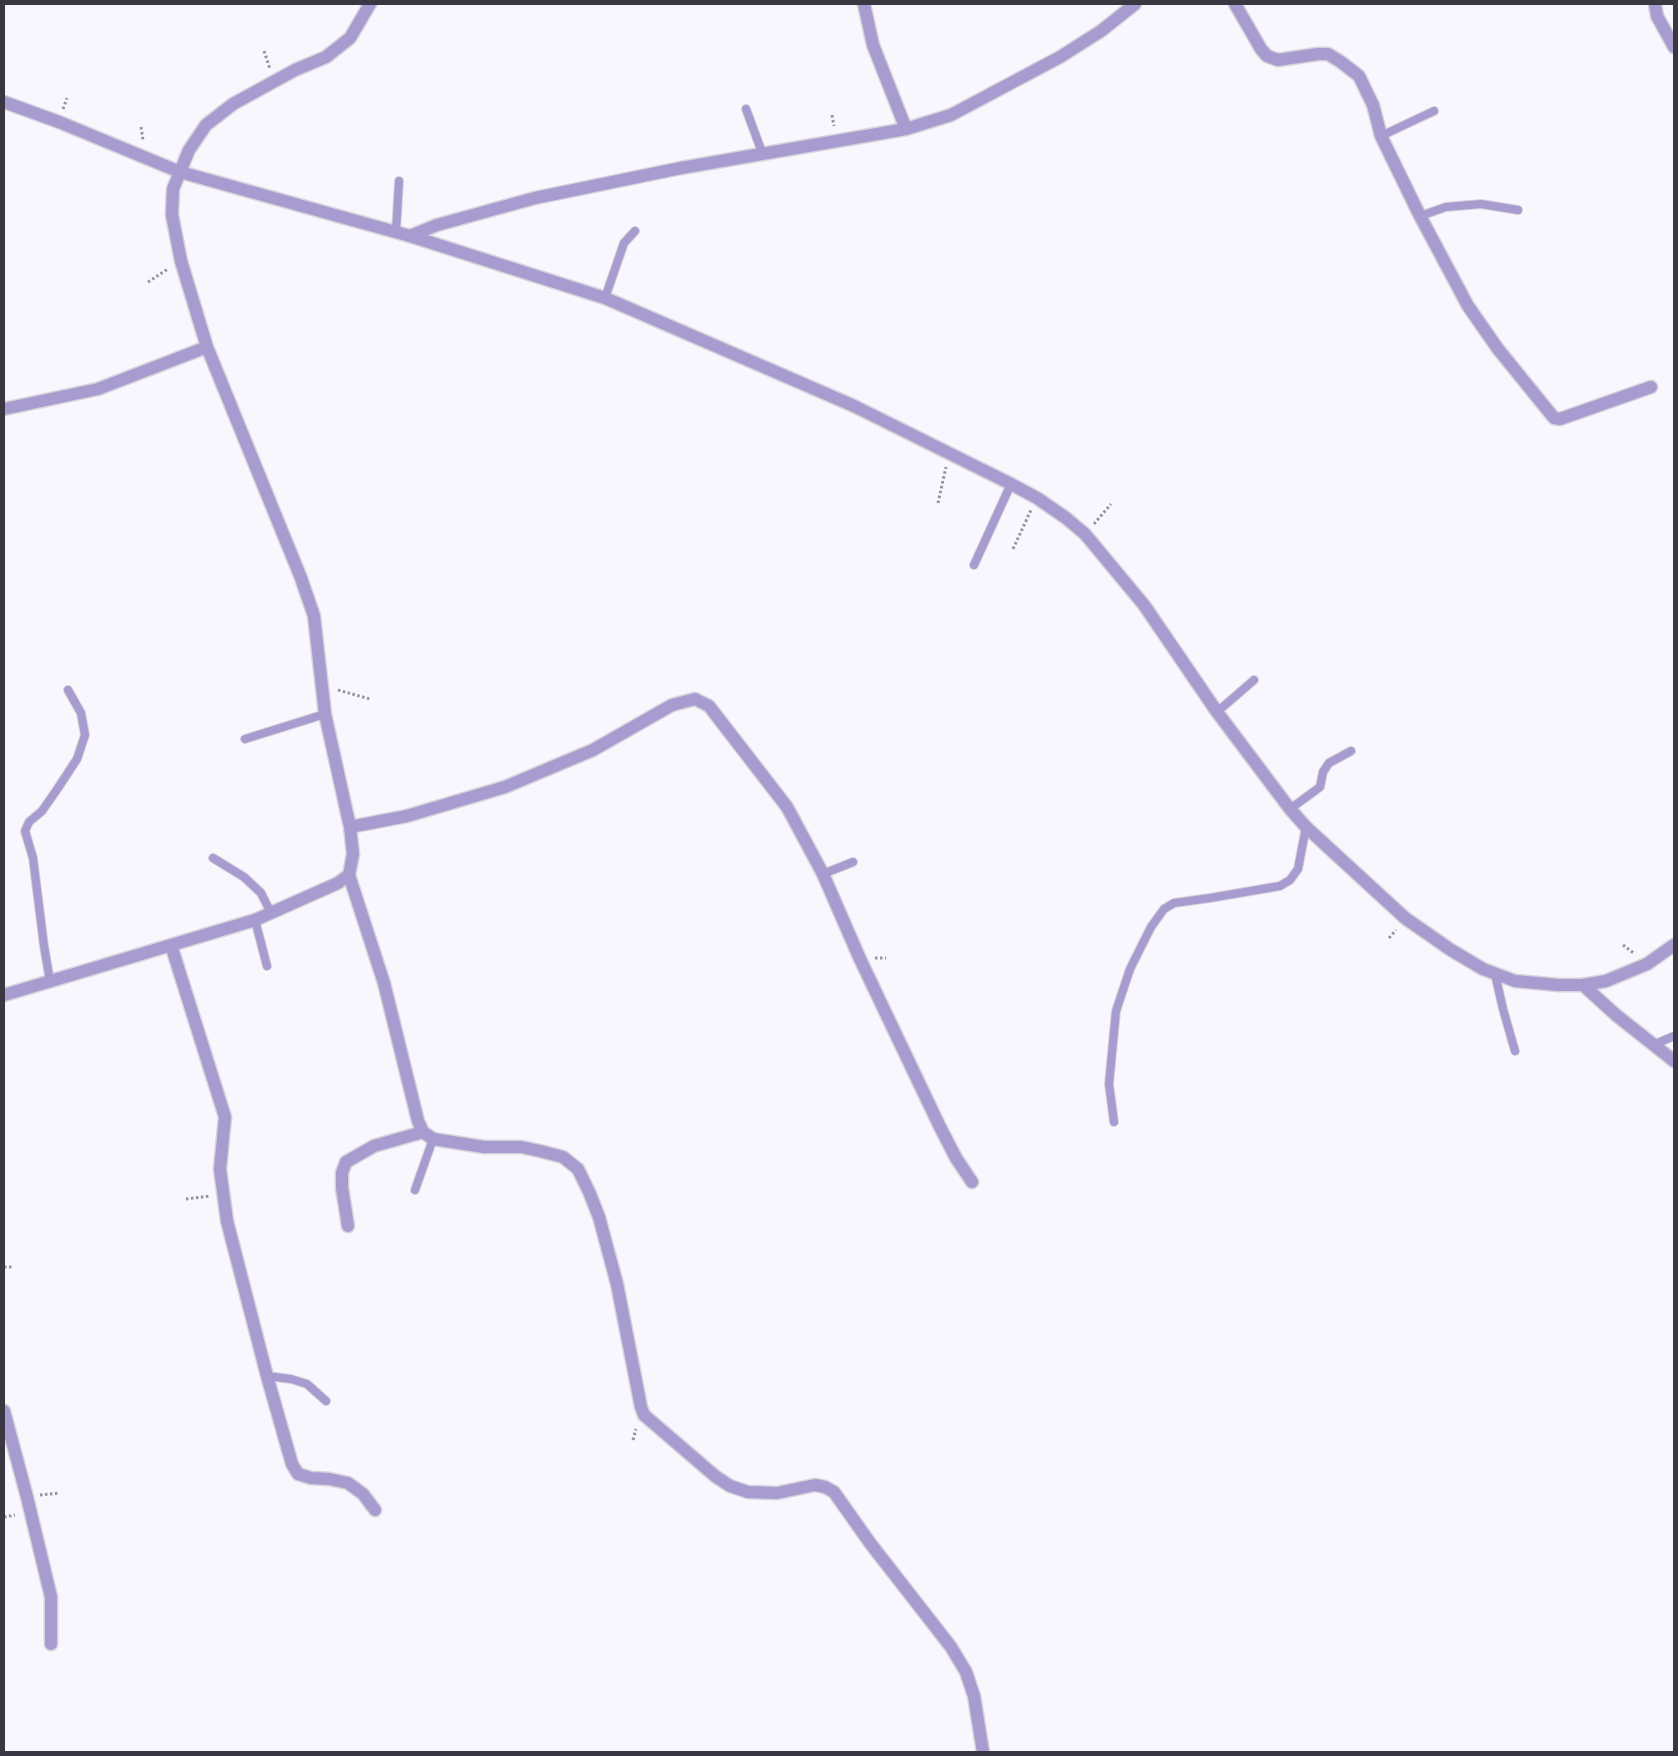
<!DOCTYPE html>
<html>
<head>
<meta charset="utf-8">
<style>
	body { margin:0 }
	#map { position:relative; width:1678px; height:1756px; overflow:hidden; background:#f8f7fd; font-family:"Exo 2",sans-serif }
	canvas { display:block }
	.frame { position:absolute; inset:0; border:5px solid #393741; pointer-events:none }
</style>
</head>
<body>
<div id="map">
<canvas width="1678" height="1756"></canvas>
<div class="frame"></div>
</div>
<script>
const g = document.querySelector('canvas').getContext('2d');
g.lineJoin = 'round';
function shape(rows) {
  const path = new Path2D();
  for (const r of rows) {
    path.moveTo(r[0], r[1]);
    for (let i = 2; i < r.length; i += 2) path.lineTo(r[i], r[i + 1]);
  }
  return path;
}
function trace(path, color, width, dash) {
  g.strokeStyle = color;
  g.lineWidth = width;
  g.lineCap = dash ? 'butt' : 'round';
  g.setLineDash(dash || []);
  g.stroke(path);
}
const service = shape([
	[746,109,763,155],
	[1381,136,1434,111],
	[1420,216,1446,207,1481,204,1518,210],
	[396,232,399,181],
	[605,298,624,243,635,231],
	[974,565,1011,484],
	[1217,712,1254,680],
	[245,739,325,714],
	[1290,809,1320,787,1323,772,1329,763,1351,751],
	[213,858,244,877,261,893,271,913],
	[823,874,853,862],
	[255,920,267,966],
	[1495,974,1503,1009,1515,1051],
	[50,981,44,946,33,858,25,831,29,822,42,811,58,788,77,759,85,735,81,713,68,690],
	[1653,1045,1674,1036],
	[1114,1122,1109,1084,1116,1011,1130,969,1151,927,1164,909,1174,903,1210,898,1280,886,1290,880,1298,869,1306,827],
	[415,1190,433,1139],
	[267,1376,291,1379,307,1384,326,1401]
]);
const minor = shape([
	[864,4,873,45,906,129],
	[1235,4,1261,49,1267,56,1278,60,1318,54,1328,54,1341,62,1359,76,1373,105,1381,136,1420,216,1468,306,1498,349,1554,418,1560,419,1651,387],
	[1655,4,1657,16,1674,47],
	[410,236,437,225,535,198,681,168,906,129,951,115,1060,57,1101,31,1135,4],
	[4,409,98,389,207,347],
	[350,827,407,816,505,787,593,750,672,705,695,699,709,706,787,807,823,874,860,959,940,1127,956,1158,972,1182],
	[349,875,384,983,418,1121,423,1132,433,1139,484,1147,521,1147,540,1151,563,1157,578,1169,590,1194,599,1217,617,1284,641,1407,644,1415,715,1476,730,1486,748,1492,777,1493,815,1485,825,1487,834,1492,870,1543,951,1647,966,1672,974,1696,983,1752],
	[171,945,225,1117,220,1169,227,1221,267,1376,292,1464,298,1474,311,1478,329,1479,348,1483,363,1494,375,1510],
	[1583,985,1616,1015,1674,1061],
	[4,995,255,920,338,883,349,875,353,854,350,827,325,714,314,616,301,578,207,347,181,261,172,215,173,189,189,150,206,125,233,104,295,70,326,57,350,38,370,4],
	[348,1226,342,1188,342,1173,346,1162,374,1146,423,1132],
	[4,1411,27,1497,51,1597,51,1644]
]);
const tertiary = shape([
	[4,102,59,122,180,172,410,236,605,298,854,406,1011,484,1037,498,1066,518,1085,534,1144,605,1217,712,1290,809,1306,827,1405,918,1451,950,1483,969,1515,981,1558,985,1583,985,1606,981,1647,964,1674,945]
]);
trace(service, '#d6d4db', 10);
trace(minor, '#d6d4db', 15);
trace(tertiary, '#d6d4db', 15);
trace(shape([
	[264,51,270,69],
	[63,109,67,98],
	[832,115,834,126],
	[141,127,143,140],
	[148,282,168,269],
	[938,503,946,467],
	[1094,524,1111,504],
	[1013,549,1031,510],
	[338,690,370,699],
	[1389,938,1396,930],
	[1623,945,1635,954],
	[875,958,886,958],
	[186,1199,210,1196],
	[4,1267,12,1267],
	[633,1440,636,1429],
	[40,1495,59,1493],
	[4,1517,15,1515]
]), '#95939b', 3, [2.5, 2.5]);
trace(service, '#a79bcf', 8);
trace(minor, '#a79bcf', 12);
trace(tertiary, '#a79bcf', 12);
</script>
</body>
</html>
